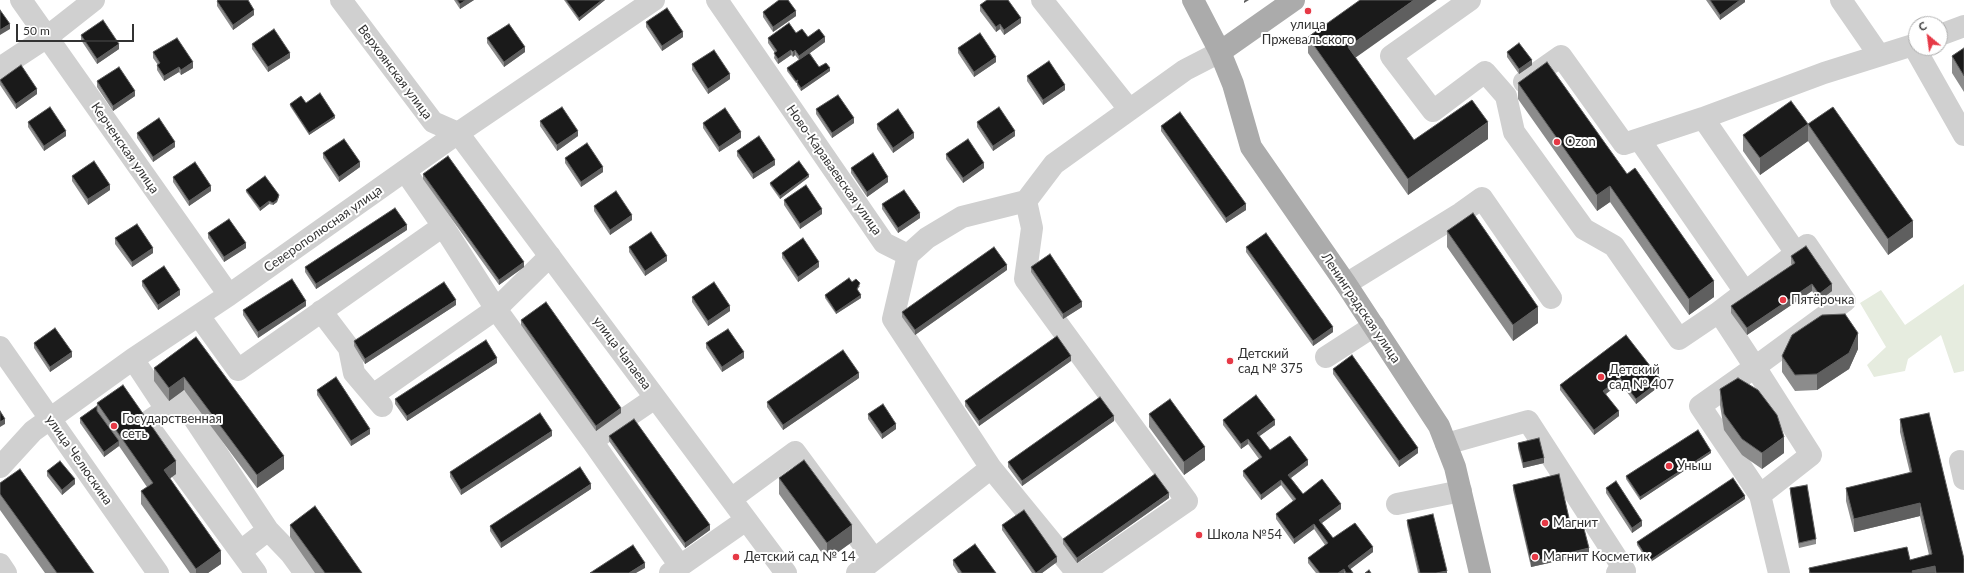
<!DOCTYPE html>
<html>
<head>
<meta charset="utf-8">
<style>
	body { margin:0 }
	#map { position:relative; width:1964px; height:573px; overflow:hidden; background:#fff; font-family:Lato,sans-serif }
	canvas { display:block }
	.north { position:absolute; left:1908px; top:16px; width:40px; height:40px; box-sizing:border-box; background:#fff; border:1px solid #adadad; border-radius:50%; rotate:331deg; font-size:11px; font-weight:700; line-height:16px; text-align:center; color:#333 }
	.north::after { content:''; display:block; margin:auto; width:14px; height:18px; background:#e63946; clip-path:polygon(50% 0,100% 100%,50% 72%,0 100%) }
	.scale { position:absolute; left:16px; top:24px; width:118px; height:18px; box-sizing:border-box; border:2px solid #333; border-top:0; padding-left:5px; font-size:12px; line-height:14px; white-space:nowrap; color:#333; -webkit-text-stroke:3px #fff; paint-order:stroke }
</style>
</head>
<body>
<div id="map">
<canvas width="1964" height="573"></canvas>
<div class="north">С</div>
<div class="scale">50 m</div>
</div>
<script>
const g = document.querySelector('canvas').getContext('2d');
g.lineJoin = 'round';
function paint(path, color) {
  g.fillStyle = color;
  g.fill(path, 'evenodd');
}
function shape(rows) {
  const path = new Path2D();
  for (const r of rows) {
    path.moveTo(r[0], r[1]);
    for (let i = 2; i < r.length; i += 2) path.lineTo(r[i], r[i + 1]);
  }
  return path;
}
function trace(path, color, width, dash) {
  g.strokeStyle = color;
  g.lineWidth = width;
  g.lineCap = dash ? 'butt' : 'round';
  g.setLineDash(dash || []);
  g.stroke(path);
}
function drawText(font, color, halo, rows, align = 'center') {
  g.font = font + ' Lato,sans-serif';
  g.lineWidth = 4;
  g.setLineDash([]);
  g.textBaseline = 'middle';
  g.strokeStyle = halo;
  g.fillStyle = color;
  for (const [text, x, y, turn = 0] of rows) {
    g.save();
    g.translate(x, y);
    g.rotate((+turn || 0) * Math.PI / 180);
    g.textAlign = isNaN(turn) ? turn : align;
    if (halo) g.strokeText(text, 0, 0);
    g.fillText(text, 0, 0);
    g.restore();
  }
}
paint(shape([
	[1964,284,1964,371,1954,373,1941,335,1908,359,1905,371,1874,377,1867,365,1886,347,1860,303,1881,290,1905,325]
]), '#e6ecdf');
trace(shape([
	[21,0,229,295],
	[341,0,433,122,458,133,786,573],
	[717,0,884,243,908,255,927,238,962,217,1026,201,1054,164,1185,70,1220,52],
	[1042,0,1129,109],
	[1470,0,1391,56,1433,111,1485,72,1506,96,1514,132,1584,229,1614,246,1679,339,1719,312],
	[1841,0,1879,55],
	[1940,35,1964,26],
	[1916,44,1913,45,1964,135],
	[0,68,47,37,94,0],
	[1524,82,1561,56,1624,144,1703,118],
	[1639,139,1745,292],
	[405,171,443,226,496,309,592,441,655,398],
	[1026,201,1032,228,1025,279,1187,501,1083,573],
	[1796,253,1703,118,1824,73,1913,45],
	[1346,284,1461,213,1482,198,1551,298],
	[321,311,349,348,354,373,382,406],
	[199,316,238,370,443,226],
	[0,347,158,573],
	[1326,357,1374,326],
	[133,359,166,409,146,423,256,573],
	[373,395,496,309,550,256],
	[166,409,183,402,268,530],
	[592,441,680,566],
	[1446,444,1528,421,1625,571,1617,573],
	[1960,461,1964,479],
	[0,467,33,431,133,359,229,295,458,133,654,0],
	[991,468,1077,573],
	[1760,495,1811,455,1755,367,1719,312,1807,245,1845,301,1755,367,1700,406,1760,495,1779,573],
	[731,499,795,452,874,559],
	[1397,504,1461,491],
	[241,551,268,530,291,554,305,573],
	[0,564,6,573],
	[670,573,746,520],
	[857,573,991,468,893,319,908,255]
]), '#d0d0d0', 22);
trace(shape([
	[1193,0,1220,52,1233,84,1251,147,1346,284,1439,426,1455,467,1480,573],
	[1220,52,1294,0]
]), '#ababab', 22);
paint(shape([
	[454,0,474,0,460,9],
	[564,0,605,0,579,21],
	[1706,0,1745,0,1745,2,1720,20],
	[217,1,254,15,233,30,217,6],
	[980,5,1021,23,1004,35,1000,29,996,32,980,11],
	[763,12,796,16,773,32,763,17],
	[646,22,683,37,662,51,646,27],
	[796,33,825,42,810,53,819,67,830,71,801,91,797,85,797,83,796,83,787,71,787,68,799,60,795,55,793,57,791,55,778,64,774,58,775,53,768,43,768,38],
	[81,35,119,49,97,64,81,40],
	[1308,37,1355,58,1414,140,1488,139,1408,195,1308,53],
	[487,38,525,52,504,67,487,43],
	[252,44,290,58,268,72,252,49],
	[958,48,996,62,974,77,958,53],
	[1964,48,1964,92,1952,73,1952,56],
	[153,52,193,68,181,75,179,72,164,81,157,70,157,65,158,65,153,58],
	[1507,52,1532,65,1519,74,1507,57],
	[692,64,730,79,708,94,692,70],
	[1027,76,1065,90,1043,105,1027,81],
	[0,80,37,94,16,109,0,85],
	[97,81,135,96,113,111,97,87],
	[1518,83,1714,297,1689,315,1610,202,1597,211,1518,99],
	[306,103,335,118,309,135,290,106,290,104],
	[816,109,854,123,832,138,816,114],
	[540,121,578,136,557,151,540,126],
	[28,122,66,136,44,151,28,127],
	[977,122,1015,136,993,151,977,127],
	[703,123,741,138,719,152,703,128],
	[877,124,914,138,893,153,877,129],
	[1808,124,1913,237,1888,255,1808,141,1760,175,1743,151,1743,135],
	[1161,126,1246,210,1226,223,1161,131],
	[137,133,175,147,153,162,137,138],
	[737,151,775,165,753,179,737,156],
	[323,153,360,167,339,182,323,158],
	[946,154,984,168,963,183,946,159],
	[565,158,603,172,581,187,565,163],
	[851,168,888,182,867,197,851,173],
	[423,174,524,267,499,285,423,179],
	[72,176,110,190,88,205,72,181],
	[173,177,211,191,189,206,173,182],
	[809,177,780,199,770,185,770,183],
	[246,190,279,197,277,202,273,205,269,204,260,211,246,192],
	[784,200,822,214,800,229,784,205],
	[882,204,920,218,898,233,882,209],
	[594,206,632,220,610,235,594,211],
	[407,230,316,289,305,272,305,267],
	[1447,231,1538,323,1513,341,1447,247],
	[208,233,246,248,224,262,208,238],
	[115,238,153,253,132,267,115,244],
	[629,247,667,261,645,276,629,252],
	[1246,247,1333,332,1313,346,1246,252],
	[782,253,819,267,798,282,782,258],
	[1791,256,1832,291,1819,301,1812,291,1747,335,1731,313,1731,306,1792,265,1791,264],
	[1031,267,1082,307,1063,319,1031,272],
	[1007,270,915,335,902,317,902,312],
	[142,281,180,295,158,310,142,286],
	[852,282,860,286,857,290,861,298,836,314,825,298,825,295],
	[692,297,730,311,708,326,692,302],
	[456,305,365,364,354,346,354,341],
	[306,306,258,338,243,315,243,310],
	[521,320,621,413,596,431,521,325],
	[1626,335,1661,385,1636,404,1620,383,1606,394,1619,416,1594,435,1560,390,1560,385],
	[196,337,284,469,257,488,184,390,169,401,154,381,154,368],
	[34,343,72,357,50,372,34,348],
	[706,343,744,358,722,372,706,348],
	[1858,349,1849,369,1817,390,1795,391,1782,372,1782,356],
	[1071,361,979,426,965,406,965,401],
	[497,363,407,421,395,404,395,399],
	[1333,369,1418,453,1399,467,1333,374],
	[859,378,783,430,767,407,767,402],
	[1720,389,1784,453,1762,469,1742,455,1724,430,1720,405],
	[317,390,370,434,351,446,317,395],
	[97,403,176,474,170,478,221,564,208,573,190,573,141,504,141,491,147,487,119,446,104,457,80,423,80,418,97,406],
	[868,414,896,429,882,439,868,419],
	[1149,414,1205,460,1184,475,1149,427],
	[1900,419,1964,573,1809,573,1809,568,1910,560,1929,555,1920,516,1854,532,1846,501,1846,488,1910,473,1900,432],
	[1223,420,1275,425,1259,436,1270,450,1308,465,1291,478,1303,494,1341,509,1322,523,1333,538,1373,552,1350,569,1353,573,1316,573,1308,563,1308,558,1325,545,1314,529,1294,544,1276,519,1276,514,1293,501,1281,485,1261,500,1243,476,1243,471,1259,459,1248,444,1241,449,1223,425],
	[1114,421,1022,486,1008,467,1008,462],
	[552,436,461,495,450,477,450,472],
	[609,436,710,530,685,548,609,441],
	[1518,443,1544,463,1523,468,1518,448],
	[1711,453,1640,500,1626,479,1626,476],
	[47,471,75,484,62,495,47,476],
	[779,478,852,542,827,560,779,494],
	[0,483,94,573,45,573,0,510],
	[1513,485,1571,527,1589,554,1531,567,1513,490],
	[1606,488,1642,526,1632,533,1606,493],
	[1790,488,1816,539,1816,544,1799,548,1790,493],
	[591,489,501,548,490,531,490,526],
	[1169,498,1077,563,1063,544,1063,539],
	[1745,499,1649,563,1637,545,1637,542],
	[1407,520,1447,573,1418,573,1407,525],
	[290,525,362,573,315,573,290,537],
	[1002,525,1057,562,1042,573,1032,573,1002,530],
	[953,560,996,573,958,573,953,565]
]), '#8c8c8c');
paint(shape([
	[466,0,474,0,460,9,460,4],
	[602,0,605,0,579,21,579,18],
	[1245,0,1249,0,1244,3,1244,1],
	[1414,0,1437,0,1348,63,1348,47],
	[1740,0,1745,0,1745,2,1720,20,1720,15],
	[254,10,254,15,233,30,233,25],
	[796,11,796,16,773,32,773,27],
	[1021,18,1021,23,1004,35,1004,30],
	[10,24,10,29,0,35,0,30],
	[1000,24,1000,29,996,32,996,27],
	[683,32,683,37,662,51,662,46],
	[825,37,825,42,799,61,799,56],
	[119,44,119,49,97,64,97,59],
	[525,47,525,52,504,67,504,62],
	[791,50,791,55,778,64,778,59],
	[795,50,795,55,793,57,793,52],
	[290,53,290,58,268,72,268,67],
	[996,57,996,62,974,77,974,72],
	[1532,60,1532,65,1519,74,1519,69],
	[193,62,193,68,181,75,181,70],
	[179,67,179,72,164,81,164,76],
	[830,68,830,71,801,91,801,88],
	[730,74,730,79,708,94,708,89],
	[1065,85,1065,90,1043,105,1043,100],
	[37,89,37,94,16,109,16,104],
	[135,91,135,96,113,111,113,106],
	[335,116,335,118,309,135,309,133],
	[854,118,854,123,832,138,832,133],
	[1488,122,1488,139,1408,195,1408,179],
	[1808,124,1808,141,1760,175,1760,158],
	[66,131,66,136,44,151,44,146],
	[578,131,578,136,557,151,557,145],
	[1015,131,1015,136,993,151,993,146],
	[741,132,741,138,719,152,719,147],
	[914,133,914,138,893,153,893,148],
	[175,142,175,147,153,162,153,157],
	[775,160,775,165,753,179,753,174],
	[360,162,360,167,339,182,339,177],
	[984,163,984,168,963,183,963,178],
	[603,167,603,172,581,187,581,182],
	[809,175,809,177,780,199,780,196],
	[888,177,888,182,867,197,867,192],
	[110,185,110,190,88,205,88,199],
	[211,186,211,191,189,206,189,201],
	[1610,186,1610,202,1597,211,1597,195],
	[279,195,277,202,273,205,273,203],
	[269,201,269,204,260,211,260,208],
	[1246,204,1246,210,1226,223,1226,218],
	[822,209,822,214,800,229,800,224],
	[920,213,920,218,898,233,898,228],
	[632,215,632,220,610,235,610,230],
	[1913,221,1913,237,1888,255,1888,239],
	[407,225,407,230,316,289,316,284],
	[246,243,246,248,224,262,224,257],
	[153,248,153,253,132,267,132,262],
	[667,256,667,261,645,276,645,271],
	[524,262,524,267,499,285,499,280],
	[819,262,819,267,798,282,798,277],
	[1007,265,1007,270,915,335,915,330],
	[1714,281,1714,297,1689,315,1689,299],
	[1812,284,1812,291,1747,335,1747,328],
	[1832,284,1832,291,1819,301,1819,294],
	[180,290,180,295,158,310,158,305],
	[861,295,861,298,836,314,836,312],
	[456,300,456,305,365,364,365,359],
	[306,301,306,306,258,338,258,332],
	[1082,302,1082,307,1063,319,1063,314],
	[730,306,730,311,708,326,708,321],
	[1538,307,1538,323,1513,341,1513,325],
	[1333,327,1333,332,1313,346,1313,341],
	[1858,333,1858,349,1849,369,1817,390,1817,374],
	[72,352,72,357,50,372,50,367],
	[744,352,744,358,722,372,722,367],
	[1071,356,1071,361,979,426,979,421],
	[497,358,497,363,407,421,407,416],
	[859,373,859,378,783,430,783,425],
	[184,377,184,390,169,401,169,388],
	[1620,378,1620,383,1603,396,1603,391],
	[1661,380,1661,385,1636,404,1636,399],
	[621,408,621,413,596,431,596,426],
	[1619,411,1619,416,1594,435,1594,430],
	[1114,416,1114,421,1022,486,1022,481],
	[5,419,5,424,0,427,0,422],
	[1275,420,1275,425,1257,438,1257,433],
	[896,424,896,429,882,439,882,434],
	[370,429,370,434,351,446,351,441],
	[552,431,552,436,461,495,461,490],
	[1784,437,1784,453,1762,469,1762,453],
	[1248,439,1248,444,1241,449,1241,444],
	[119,441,119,446,104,457,104,452],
	[1205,447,1205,460,1184,475,1184,462],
	[1418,448,1418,453,1399,467,1399,461],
	[1711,451,1711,453,1640,500,1640,497],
	[284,456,284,469,257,488,257,475],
	[1544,458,1544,463,1523,468,1523,463],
	[1308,460,1308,465,1288,480,1288,475],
	[176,461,176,474,164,483,164,470],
	[75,479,75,484,62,495,62,490],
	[1281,480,1281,485,1261,500,1261,495],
	[591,484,591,489,501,548,501,543],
	[1169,493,1169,498,1077,563,1077,558],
	[1745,496,1745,499,1649,563,1649,561],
	[1920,503,1920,516,1854,532,1854,519],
	[1341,504,1341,509,1319,525,1319,520],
	[1642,521,1642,526,1632,533,1632,528],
	[1314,524,1314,529,1294,544,1294,539],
	[710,525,710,530,685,548,685,543],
	[852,525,852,542,827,560,827,543],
	[1373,547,1373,552,1348,571,1348,566],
	[1589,548,1589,554,1531,567,1531,562],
	[221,551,221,564,208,573,196,573,196,569],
	[1057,557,1057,562,1042,573,1036,573],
	[645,563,645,568,636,573,629,573],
	[1935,566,1935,573,1912,573,1912,571],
	[1344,569,1344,573,1338,573],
	[1447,571,1447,573,1436,573]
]), '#5f5f5f');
const building = shape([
	[218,0,248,0,254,10,233,25,217,1,218,0],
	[457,0,466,0,460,4,457,0],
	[566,0,602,0,579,18,566,0],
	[779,0,788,0,796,11,773,27,763,12,779,0],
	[987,0,1008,0,1021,18,1004,30,1000,24,996,27,980,5,987,0],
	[1360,0,1414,0,1348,47,1414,140,1472,100,1488,122,1408,179,1308,37,1360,0],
	[1710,0,1740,0,1720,15,1710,0],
	[667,8,683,32,662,46,646,22,667,8],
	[0,10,10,24,0,30,0,10],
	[103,20,119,44,97,59,81,35,103,20],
	[789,23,796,33,802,29,808,37,819,29,825,37,799,56,795,50,793,52,791,50,778,59,774,53,777,51,768,38,789,23],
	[509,24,525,47,504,62,487,38,509,24],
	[274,29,290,53,268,67,252,44,274,29],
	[980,33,996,57,974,72,958,48,980,33],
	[177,38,193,62,181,70,179,67,164,76,157,65,160,63,153,52,177,38],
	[1519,43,1532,60,1519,69,1507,52,1519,43],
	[1964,48,1964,76,1952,56,1964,48],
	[714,50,730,74,708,89,692,64,714,50],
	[809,53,819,67,826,63,830,68,801,88,797,82,798,80,796,81,787,68,809,53],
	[1049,61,1065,85,1043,100,1027,76,1049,61],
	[1547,62,1627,174,1635,168,1714,281,1689,299,1610,186,1597,195,1518,83,1547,62],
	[21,65,37,89,16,104,0,80,21,65],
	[119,67,135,91,113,106,97,81,119,67],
	[320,93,335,116,309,133,290,104,301,96,306,103,320,93],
	[838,95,854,118,832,133,816,109,838,95],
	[1791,101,1808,124,1833,107,1913,221,1888,239,1808,124,1760,158,1743,135,1791,101],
	[50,107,66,131,44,146,28,122,50,107],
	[562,107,578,131,557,145,540,121,562,107],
	[999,107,1015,131,993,146,977,122,999,107],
	[725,108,741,132,719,147,703,123,725,108],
	[898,109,914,133,893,148,877,124,898,109],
	[1180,112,1246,204,1226,218,1161,126,1180,112],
	[159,118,175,142,153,157,137,133,159,118],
	[759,136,775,160,753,174,737,151,759,136],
	[344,139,360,162,339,177,323,153,344,139],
	[968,139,984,163,963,178,946,154,968,139],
	[587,143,603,167,581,182,565,158,587,143],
	[873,153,888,177,867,192,851,168,873,153],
	[448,156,524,262,499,280,423,174,448,156],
	[94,161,110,185,88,199,72,176,94,161],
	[799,161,809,175,780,196,770,183,799,161],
	[195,162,211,186,189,201,173,177,195,162],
	[265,176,279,195,277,200,273,203,269,201,260,208,246,190,265,176],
	[806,185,822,209,800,224,784,200,806,185],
	[904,190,920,213,898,228,882,204,904,190],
	[616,191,632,215,610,230,594,206,616,191],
	[395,208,407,225,316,284,305,267,395,208],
	[1473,213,1538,307,1513,325,1447,231,1473,213],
	[229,219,246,243,224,257,208,233,229,219],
	[137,224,153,248,132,262,115,238,137,224],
	[651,232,667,256,645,271,629,247,651,232],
	[1266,233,1333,327,1313,341,1246,247,1266,233],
	[803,238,819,262,798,277,782,253,803,238],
	[1806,246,1832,284,1819,294,1812,284,1747,328,1731,306,1795,263,1791,256,1806,246],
	[994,247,1007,265,915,330,902,312,994,247],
	[1050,254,1082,302,1063,314,1031,267,1050,254],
	[164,266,180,290,158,305,142,281,164,266],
	[849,278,852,282,856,279,860,283,857,289,861,295,836,312,825,295,849,278],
	[292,279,306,301,258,332,243,310,292,279],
	[444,282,456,300,365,359,354,341,444,282],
	[714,282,730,306,708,321,692,297,714,282],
	[546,302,621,408,596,426,521,320,546,302],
	[1845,314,1858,333,1849,353,1817,374,1795,375,1782,356,1792,335,1822,315,1845,314],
	[55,328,72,352,50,367,34,343,55,328],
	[728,329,744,352,722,367,706,343,728,329],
	[1626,335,1661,380,1636,399,1620,378,1603,391,1619,411,1594,430,1560,385,1626,335],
	[1057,336,1071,356,979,421,965,401,1057,336],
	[196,337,284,456,257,475,184,377,169,388,154,368,196,337],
	[486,340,497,358,407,416,395,399,486,340],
	[843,350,859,373,783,425,767,402,843,350],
	[1352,355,1418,448,1399,461,1333,369,1352,355],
	[336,377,370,429,351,441,317,390,336,377],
	[1738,378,1758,390,1777,415,1784,437,1762,453,1742,439,1724,414,1720,389,1738,378],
	[123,385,176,461,164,470,221,551,196,569,141,491,153,483,97,403,123,385],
	[1256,395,1275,420,1257,433,1270,450,1290,436,1308,460,1288,475,1303,494,1322,479,1341,504,1319,520,1333,538,1355,523,1373,547,1348,566,1353,573,1346,573,1344,569,1338,573,1320,573,1308,558,1328,543,1314,524,1294,539,1276,514,1296,499,1281,480,1261,495,1243,471,1262,457,1248,439,1241,444,1223,420,1256,395],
	[1100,397,1114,416,1022,481,1008,462,1100,397],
	[1170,399,1205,447,1184,462,1149,414,1170,399],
	[883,404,896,424,882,434,868,414,883,404],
	[97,406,97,411,119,441,104,452,80,418,97,406],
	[0,411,5,419,0,422,0,411],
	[540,413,552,431,461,490,450,472,540,413],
	[1929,413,1964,559,1964,573,1936,573,1935,566,1912,571,1913,573,1810,573,1809,568,1907,547,1910,560,1932,554,1920,503,1854,519,1846,488,1912,472,1900,419,1929,413],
	[634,419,710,525,685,543,609,436,634,419],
	[1698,430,1711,451,1640,497,1626,476,1698,430],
	[1539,438,1544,458,1523,463,1518,443,1539,438],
	[804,460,852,525,827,543,779,478,804,460],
	[60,461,75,479,62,490,47,471,60,461],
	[580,467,591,484,501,543,490,526,580,467],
	[20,469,94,573,57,573,0,494,0,483,20,469],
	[1155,474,1169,493,1077,558,1063,539,1155,474],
	[1559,474,1571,527,1583,525,1589,548,1531,562,1513,485,1559,474],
	[1733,478,1745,496,1649,561,1637,542,1733,478],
	[1616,481,1642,521,1632,528,1606,488,1616,481],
	[1807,485,1816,539,1799,543,1790,488,1807,485],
	[315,506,362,573,325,573,290,525,315,506],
	[1024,510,1057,557,1036,573,1002,525,1024,510],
	[1433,514,1447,571,1436,573,1420,573,1407,520,1433,514],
	[975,544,996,573,962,573,953,560,975,544],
	[633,545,645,563,629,573,590,573,633,545],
	[1369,570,1371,573,1365,573,1369,570]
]);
paint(building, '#1a1a1a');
trace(building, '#5f5f5f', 1);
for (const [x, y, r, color] of [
	[1308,11,4,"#e63946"],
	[1557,142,4,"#e63946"],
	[1783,300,4,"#e63946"],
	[1230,361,4,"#e63946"],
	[1601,377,4,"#e63946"],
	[114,426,4,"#e63946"],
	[1669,466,4,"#e63946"],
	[1545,523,4,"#e63946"],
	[1199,535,4,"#e63946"],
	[736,557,4,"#e63946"],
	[1535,557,4,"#e63946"]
]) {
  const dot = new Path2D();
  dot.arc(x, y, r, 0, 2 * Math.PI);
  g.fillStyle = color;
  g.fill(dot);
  trace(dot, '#fff', 1.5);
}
drawText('13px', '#333', '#fff', [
	["улица",1308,25,"center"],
	["Пржевальского",1308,40,"center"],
	["Ozon",1565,142],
	["Пятёрочка",1791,300],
	["Детский",1238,354],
	["сад № 375",1238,369],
	["Детский",1609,370],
	["сад № 407",1609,385],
	["Государственная",122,419],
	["сеть",122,434],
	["Уныш",1677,466],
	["Магнит",1553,523],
	["Школа №54",1207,535],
	["Детский сад № 14",744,557],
	["Магнит Косметик",1543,557]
], 'left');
drawText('13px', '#333', '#fff', [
	["Верхоянская улица",395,72,53],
	["Керченская улица",125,148,55],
	["Ново-Караваевская улица",834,170,55],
	["Северополюсная улица",323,229,-35],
	["Ленинградская улица",1361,308,56],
	["улица Чапаева",622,353,53],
	["улица Челюскина",79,460,55]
]);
</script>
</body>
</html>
